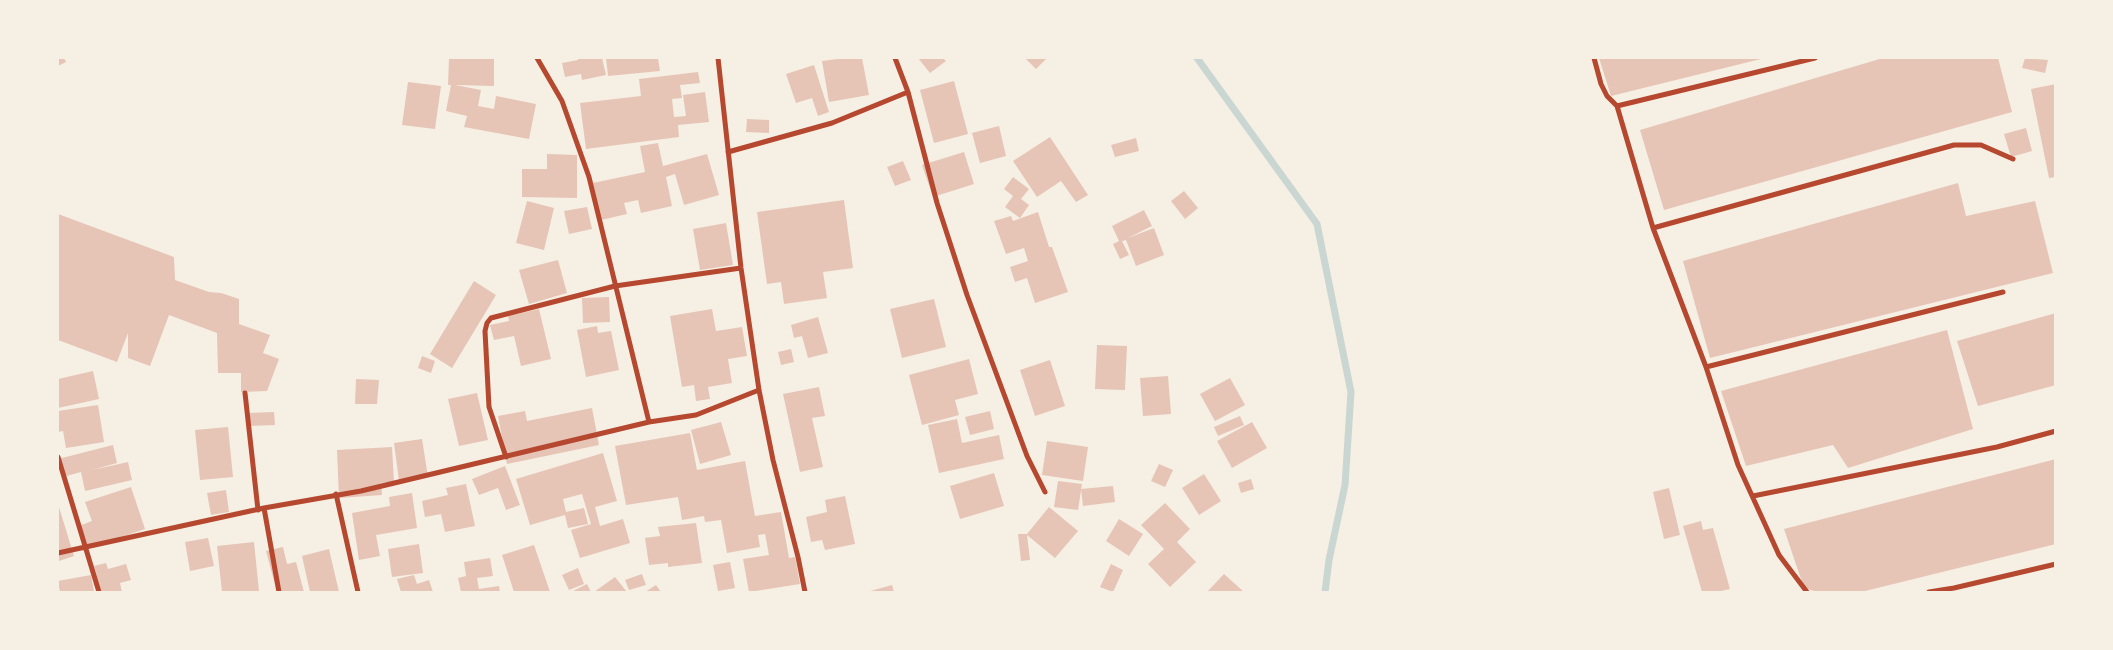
<!DOCTYPE html>
<html>
<head>
<meta charset="utf-8">
<style>
	body { margin:0 }
	#map { position:relative; width:2113px; height:650px; overflow:hidden; background:#f6efe4; font-family:Bitter,serif }
	canvas { display:block }
	.frame { position:absolute; inset:0; border:59px solid #f6efe4; pointer-events:none }
</style>
</head>
<body>
<div id="map">
<canvas width="2113" height="650"></canvas>
<div class="frame"></div>
</div>
<script>
const g = document.querySelector('canvas').getContext('2d');
g.lineJoin = 'round';
function shape(rows) {
  const path = new Path2D();
  for (const r of rows) {
    path.moveTo(r[0], r[1]);
    for (let i = 2; i < r.length; i += 2) path.lineTo(r[i], r[i + 1]);
  }
  return path;
}
function trace(path, color, width, dash) {
  g.strokeStyle = color;
  g.lineWidth = width;
  g.lineCap = dash ? 'butt' : 'round';
  g.setLineDash(dash || []);
  g.stroke(path);
}
function paint(path, color) {
  g.fillStyle = color;
  g.fill(path, 'evenodd');
}
trace(shape([
	[1197,58,1317,224,1351,392,1345,485,1329,560,1325,592]
]), '#c9d6d2', 7);
paint(shape([
	[58,58,64,58,66,62,58,66],
	[449,58,494,58,494,86,455,85,481,90,478,106,494,109,496,96,536,104,529,139,464,127,467,116,446,111,451,85,448,85],
	[578,58,602,58,606,75,582,80,581,74,565,77,562,63,578,60],
	[606,58,658,58,660,71,608,76],
	[845,58,862,58,869,95,829,102,822,61],
	[918,58,943,58,946,61,930,73],
	[1025,58,1047,58,1036,69],
	[1599,58,1765,58,1611,96],
	[1883,58,1998,58,2012,112,1664,210,1640,130],
	[2025,58,2048,60,2045,73,2022,68],
	[814,65,829,112,818,116,812,98,796,103,786,74],
	[698,72,700,83,680,85,682,98,672,99,674,117,686,116,683,95,705,92,709,122,678,125,679,137,586,149,580,103,641,96,639,79],
	[954,81,968,134,934,143,920,90],
	[408,82,441,86,435,129,402,125],
	[2056,84,2056,177,2049,178,2031,89],
	[747,119,769,120,769,133,746,132],
	[999,126,1006,156,980,163,972,133],
	[2026,128,2032,151,2011,157,2004,134],
	[1050,137,1088,195,1076,202,1061,181,1037,197,1013,161],
	[1136,138,1139,151,1115,157,1111,145],
	[658,143,663,166,707,154,719,195,684,205,675,174,666,177,672,206,641,213,638,200,624,203,627,214,601,220,593,183,645,172,640,146],
	[964,152,974,184,933,197,922,165],
	[547,154,577,155,577,198,522,197,522,169,547,169],
	[903,161,911,180,895,186,887,167],
	[1013,177,1029,189,1021,199,1029,205,1020,218,1005,207,1013,196,1004,189],
	[1958,183,1966,216,2035,201,2053,273,1710,358,1683,261],
	[1184,191,1198,208,1185,219,1171,201],
	[844,200,853,268,823,272,827,298,784,304,781,282,767,284,757,212],
	[527,201,554,208,544,250,516,243],
	[587,207,592,229,569,234,564,211],
	[1144,210,1152,226,1128,238,1154,228,1164,255,1136,266,1126,240,1122,241,1129,255,1120,259,1113,244,1119,241,1112,226],
	[1038,212,1049,247,1052,247,1068,292,1035,303,1027,278,1015,282,1010,267,1028,261,1024,248,1006,254,994,221,1011,216,1013,221],
	[58,214,174,257,175,280,209,292,221,293,239,299,239,324,270,335,263,353,279,359,267,391,241,392,241,373,218,373,217,333,169,315,150,366,128,358,128,333,117,362,58,340],
	[726,223,733,265,700,270,693,229],
	[558,260,567,293,529,304,519,270],
	[474,281,496,295,452,368,430,354],
	[609,297,610,322,583,323,582,298],
	[934,299,946,347,902,358,890,309],
	[539,309,551,359,521,366,514,336,494,340,490,325,509,321,508,316],
	[712,309,716,331,742,327,747,356,728,359,732,383,708,387,710,399,696,401,694,385,682,387,670,316],
	[2056,313,2056,385,1978,406,1957,341],
	[818,317,828,353,808,358,802,336,794,338,791,325],
	[597,326,598,333,611,331,619,370,586,377,577,330],
	[1947,330,1973,429,1848,468,1833,445,1746,466,1721,391],
	[1097,345,1127,346,1125,390,1095,389],
	[791,349,794,362,781,365,778,352],
	[422,356,435,361,431,373,418,368],
	[969,359,978,394,955,400,959,415,922,425,909,375],
	[1050,360,1065,406,1035,416,1020,370],
	[93,371,99,399,58,408,58,379],
	[1168,376,1171,414,1143,416,1140,378],
	[1230,378,1245,405,1215,421,1200,394],
	[356,379,379,380,377,404,355,404],
	[819,387,825,416,812,418,823,467,800,472,783,394],
	[477,393,488,440,459,446,448,399],
	[98,405,104,442,66,448,63,431,58,432,58,411],
	[592,408,599,445,507,464,498,416,525,411,527,421],
	[990,411,994,429,970,435,965,417],
	[274,412,275,425,249,426,248,413],
	[1240,416,1244,425,1218,436,1214,427],
	[957,419,962,443,999,435,1004,459,939,473,928,425],
	[721,422,731,455,700,464,691,430],
	[1252,422,1267,448,1232,468,1217,441],
	[228,427,233,477,200,480,195,430],
	[690,433,697,470,745,461,755,516,781,512,789,558,795,557,800,584,749,592,743,559,769,555,765,534,758,535,760,547,727,553,721,520,705,522,704,516,682,520,678,497,626,505,615,446],
	[422,439,428,477,399,481,394,443],
	[1047,441,1088,447,1083,481,1042,475],
	[113,445,117,463,92,470,128,462,132,480,85,491,81,472,63,477,58,459],
	[392,447,394,482,381,483,382,495,339,498,337,450],
	[603,453,617,501,595,507,600,526,623,519,630,543,580,558,571,530,591,524,582,494,563,499,566,512,584,508,588,524,568,528,565,515,530,525,516,479],
	[2056,459,2056,544,1861,592,1818,592,1804,588,1784,529],
	[1159,464,1173,470,1165,487,1151,481],
	[505,466,520,505,506,510,498,488,479,495,472,479],
	[994,473,1004,506,960,519,950,486],
	[1204,474,1221,501,1199,515,1182,488],
	[1251,479,1254,489,1241,493,1238,483],
	[1058,481,1082,484,1078,510,1054,507],
	[466,484,475,526,445,532,441,514,425,517,422,501,448,495,446,488],
	[1113,486,1115,502,1083,506,1081,489],
	[131,487,145,529,86,549,79,526,92,521,85,502],
	[1669,488,1680,535,1664,539,1653,492],
	[226,490,229,512,211,515,207,493],
	[412,493,417,528,376,535,380,556,359,560,352,513,390,506,389,497],
	[845,496,855,544,825,550,822,540,811,542,806,517,827,512,825,500],
	[1165,503,1190,529,1177,542,1196,562,1170,587,1148,564,1164,549,1141,525],
	[58,504,74,556,59,561,58,554],
	[1049,507,1078,531,1055,558,1027,535,1030,560,1021,561,1018,534,1027,534],
	[1119,519,1143,534,1129,556,1106,541],
	[1701,521,1703,530,1713,528,1730,589,1717,592,1702,592,1683,526],
	[696,523,702,563,668,567,668,563,649,565,645,538,660,536,658,527],
	[208,538,214,566,190,571,185,542],
	[254,542,259,591,222,592,217,546],
	[419,544,423,573,392,577,388,549],
	[534,545,550,592,514,592,502,555],
	[283,547,287,564,296,562,304,592,277,592,266,551],
	[329,549,339,592,310,592,302,556],
	[490,558,493,576,477,578,479,589,499,586,500,592,461,592,458,578,466,576,464,562],
	[730,562,735,588,718,591,713,565],
	[106,563,108,569,126,564,131,580,120,583,122,592,101,592,94,566],
	[1111,564,1123,570,1113,592,1100,587],
	[578,568,584,584,569,590,562,575],
	[642,574,646,585,629,590,625,580],
	[1224,574,1244,592,1207,592],
	[91,575,94,592,60,592,58,581],
	[414,575,417,584,429,580,433,592,401,592,397,579],
	[615,577,627,592,594,592],
	[587,584,591,592,571,592],
	[656,585,661,592,645,592],
	[892,585,894,592,867,592]
]), '#e6c5b7');
trace(shape([
	[537,58,562,101,589,177,649,422],
	[718,58,741,268,759,390,773,460,798,557,805,592],
	[895,58,908,92,937,203,967,295,1027,456,1045,492],
	[1594,58,1601,84,1607,96,1617,106,1653,228,1706,367,1738,465,1779,555,1807,592],
	[1617,106,1815,58],
	[728,152,832,123,908,92],
	[1653,228,1954,145,1981,145,2013,159],
	[1706,367,2003,292],
	[245,393,258,510],
	[58,457,99,592],
	[506,457,489,407,485,331,487,323,491,318,615,286,741,268],
	[336,494,358,592],
	[1753,496,1997,447,2056,431],
	[264,508,279,592],
	[58,553,264,508,361,491,649,422,696,415,759,390],
	[1929,592,1954,588,2056,564]
]), '#b5482f', 5);
</script>
</body>
</html>
